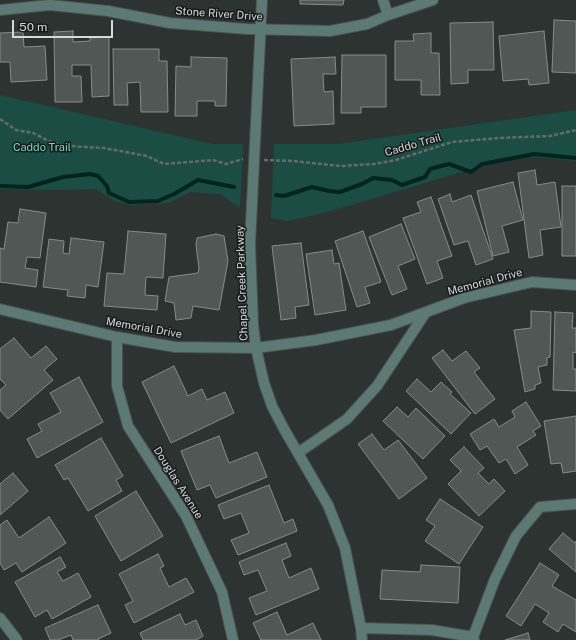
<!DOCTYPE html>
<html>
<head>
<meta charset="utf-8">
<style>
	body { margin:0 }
	#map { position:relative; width:576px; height:640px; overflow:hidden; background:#2c3331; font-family:"Public Sans",sans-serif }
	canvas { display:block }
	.scale { position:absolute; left:12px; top:20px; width:101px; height:18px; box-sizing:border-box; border:2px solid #d5d9d8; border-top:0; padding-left:5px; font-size:12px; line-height:14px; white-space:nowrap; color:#d5d9d8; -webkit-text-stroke:3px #161a19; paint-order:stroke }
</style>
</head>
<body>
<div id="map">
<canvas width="576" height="640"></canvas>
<div class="scale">50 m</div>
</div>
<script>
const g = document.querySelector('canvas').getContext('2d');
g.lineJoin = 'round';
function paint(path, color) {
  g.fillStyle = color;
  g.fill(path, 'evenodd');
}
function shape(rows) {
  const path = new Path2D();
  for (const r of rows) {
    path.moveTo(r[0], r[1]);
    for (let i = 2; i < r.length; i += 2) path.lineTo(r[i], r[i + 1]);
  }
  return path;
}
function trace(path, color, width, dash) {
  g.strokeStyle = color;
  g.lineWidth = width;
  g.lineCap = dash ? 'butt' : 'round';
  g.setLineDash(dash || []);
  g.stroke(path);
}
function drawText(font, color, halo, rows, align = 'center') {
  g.font = font + ' "Public Sans",sans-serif';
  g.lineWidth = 3;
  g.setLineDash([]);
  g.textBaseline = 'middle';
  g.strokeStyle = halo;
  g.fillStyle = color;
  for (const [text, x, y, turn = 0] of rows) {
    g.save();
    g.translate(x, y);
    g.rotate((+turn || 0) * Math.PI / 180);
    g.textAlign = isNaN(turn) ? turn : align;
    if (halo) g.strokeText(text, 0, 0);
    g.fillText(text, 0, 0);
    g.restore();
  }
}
paint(shape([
	[0,95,212,144,243,144,240,208,220,194,190,192,169,203,131,205,115,201,96,189,55,190,0,189],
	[576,110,576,161,527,156,482,166,324,213,287,221,271,218,274,144,338,144]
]), '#1c4d45');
trace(shape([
	[0,186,28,187,63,177,90,174,98,176,107,186,109,193,129,202,158,201,174,194,198,180,234,187],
	[276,195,284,196,312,187,329,191,340,192,362,184,373,178,392,180,402,185,425,177,430,169,449,164,471,172,482,164,534,154,576,158]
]), '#00241e', 4);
const building = shape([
	[300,0,344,0,343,5,300,4,300,0],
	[554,20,576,21,576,73,552,72,554,20],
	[493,22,494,70,468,70,468,83,451,84,450,23,493,22],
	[73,31,73,42,90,41,90,38,109,37,109,96,92,97,91,65,72,65,72,76,81,76,82,102,55,102,54,32,73,31],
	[544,31,549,83,529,85,528,79,503,81,499,36,544,31],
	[23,32,24,47,45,46,47,80,11,82,10,62,0,62,0,33,23,32],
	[431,33,431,53,439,53,440,95,421,95,421,80,395,80,395,41,414,41,413,34,431,33],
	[113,49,159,49,159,61,167,61,168,112,141,112,140,82,127,83,128,105,114,105,113,49],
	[342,55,386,55,386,107,361,107,361,113,341,113,342,55],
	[191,57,227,58,226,106,215,106,215,101,197,101,197,116,175,116,176,66,191,67,191,57],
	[335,57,336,74,323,74,324,92,333,91,334,124,294,126,291,59,335,57],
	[535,170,537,185,555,182,561,227,540,230,543,255,529,258,518,173,535,170],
	[513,182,523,220,502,226,509,252,493,256,477,191,513,182],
	[562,186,576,186,576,256,562,256,562,186],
	[450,194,452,202,471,195,493,259,476,265,468,241,454,245,438,199,450,194],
	[431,197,452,256,437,261,443,278,427,284,403,218,421,212,417,202,431,197],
	[20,209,46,213,40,258,27,257,25,268,38,270,36,287,0,282,0,248,4,249,8,222,18,223,20,209],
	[401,224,415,259,398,266,407,289,392,295,369,237,401,224],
	[128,231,166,234,163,278,146,277,145,295,158,296,157,310,104,306,107,273,124,274,128,231],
	[363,231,381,282,365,287,370,303,357,307,335,241,363,231],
	[216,234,224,236,228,261,219,310,193,306,191,318,176,320,174,303,165,301,169,277,198,273,199,268,196,245,197,238,216,234],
	[71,238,104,242,98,287,86,285,85,298,67,296,68,290,43,287,49,239,64,241,63,253,69,254,71,238],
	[301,243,309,305,295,307,296,318,281,320,272,246,301,243],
	[332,250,334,264,339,263,346,310,315,315,306,254,332,250],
	[531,311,551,312,550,357,547,358,547,365,538,367,541,383,535,385,535,389,525,392,514,330,531,328,531,311],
	[555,312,573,313,572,328,576,328,576,353,573,352,573,369,576,369,576,391,553,390,555,312],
	[14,338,31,358,46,346,57,359,44,370,53,380,8,419,0,410,0,390,6,385,0,379,0,349,14,338],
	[443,350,452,361,466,351,480,368,474,372,495,399,475,414,432,358,443,350],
	[174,366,188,396,202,389,207,400,225,392,234,413,171,443,142,382,174,366],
	[79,377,103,422,37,458,27,439,42,431,38,424,61,412,50,393,79,377],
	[417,379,431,392,441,382,452,392,450,394,471,413,451,434,406,391,417,379],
	[526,402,541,426,533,431,536,435,517,447,528,465,515,474,506,459,499,463,487,446,480,450,470,434,494,419,499,427,515,417,512,411,526,402],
	[397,407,408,417,416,408,445,436,423,459,383,421,397,407],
	[576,416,576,471,563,473,561,463,551,464,544,421,576,416],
	[372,434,384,450,398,440,427,478,399,499,358,444,372,434],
	[219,436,229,463,257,452,267,477,216,498,210,485,197,490,181,451,219,436],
	[101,438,123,476,116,480,122,491,88,511,68,478,64,480,55,465,101,438],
	[464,447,484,468,478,473,489,484,494,479,505,491,479,516,448,484,461,471,450,460,464,447],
	[13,473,28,491,0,515,0,484,13,473],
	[269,485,284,523,293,519,297,531,238,555,231,540,249,533,241,513,224,519,218,505,269,485],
	[136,491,163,536,121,561,95,516,136,491],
	[440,499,483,527,459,564,425,541,435,526,426,520,440,499],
	[49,517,66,543,22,572,16,563,4,570,0,563,0,525,7,520,19,538,49,517],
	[563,533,575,543,576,541,576,572,549,549,563,533],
	[286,543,291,556,282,560,289,578,311,568,319,589,256,615,249,598,267,591,258,570,244,575,239,562,286,543],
	[158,554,164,566,160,568,169,587,186,578,194,592,134,623,125,605,133,601,119,574,158,554],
	[60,557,66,567,57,572,63,581,78,573,91,597,52,619,47,610,35,617,15,582,60,557],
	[540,563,559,575,552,586,576,600,576,632,563,624,558,632,543,622,549,613,535,604,521,626,506,616,540,563],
	[421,565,460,567,458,603,380,599,382,570,420,572,421,565],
	[98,605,111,633,98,639,99,640,73,640,71,635,58,640,50,640,45,628,98,605],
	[277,612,287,635,313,623,321,640,261,640,253,623,277,612],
	[180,614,185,625,196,620,203,636,196,640,143,640,140,633,180,614],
	[528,633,530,640,505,640,528,633]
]);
paint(building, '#505755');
trace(building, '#858d8b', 1);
const minor = shape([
	[262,0,250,244,253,325,256,348,264,383,272,406,284,429,328,505,345,548,361,628,362,640],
	[383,0,388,15],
	[0,10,50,5,108,11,170,23,247,29,330,31,367,24,388,15,433,0],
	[0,309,117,337,175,347,256,348,316,340,391,325,464,298,532,282,576,285],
	[117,337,117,386,128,426,186,516,222,592,233,640],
	[298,453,347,419,377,386,426,312],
	[0,618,17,640],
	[361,628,432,630,473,637],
	[474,640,473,637,495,579,516,536,540,507,576,504]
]);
trace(minor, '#4a514f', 12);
trace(shape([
	[0,119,16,130,33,133,53,143,70,146,104,148,147,156,164,164,213,160,226,164,243,159],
	[264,160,293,161,340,166,374,164,396,160,452,142,499,138,550,136,576,130]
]), '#666b6a', 2.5, [4, 2]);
trace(minor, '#5d7973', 10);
drawText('11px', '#d5d9d8', '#161a19', [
	["Stone River Drive",219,14,4],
	["Caddo Trail",413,145,-16],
	["Memorial Drive",485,282,-15],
	["Chapel Creek Parkway",242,283,-92],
	["Memorial Drive",144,328,10],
	["Douglas Avenue",178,483,58]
]);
drawText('11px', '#72deca', '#161a19', [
	["Caddo Trail",42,148]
]);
</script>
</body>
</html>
